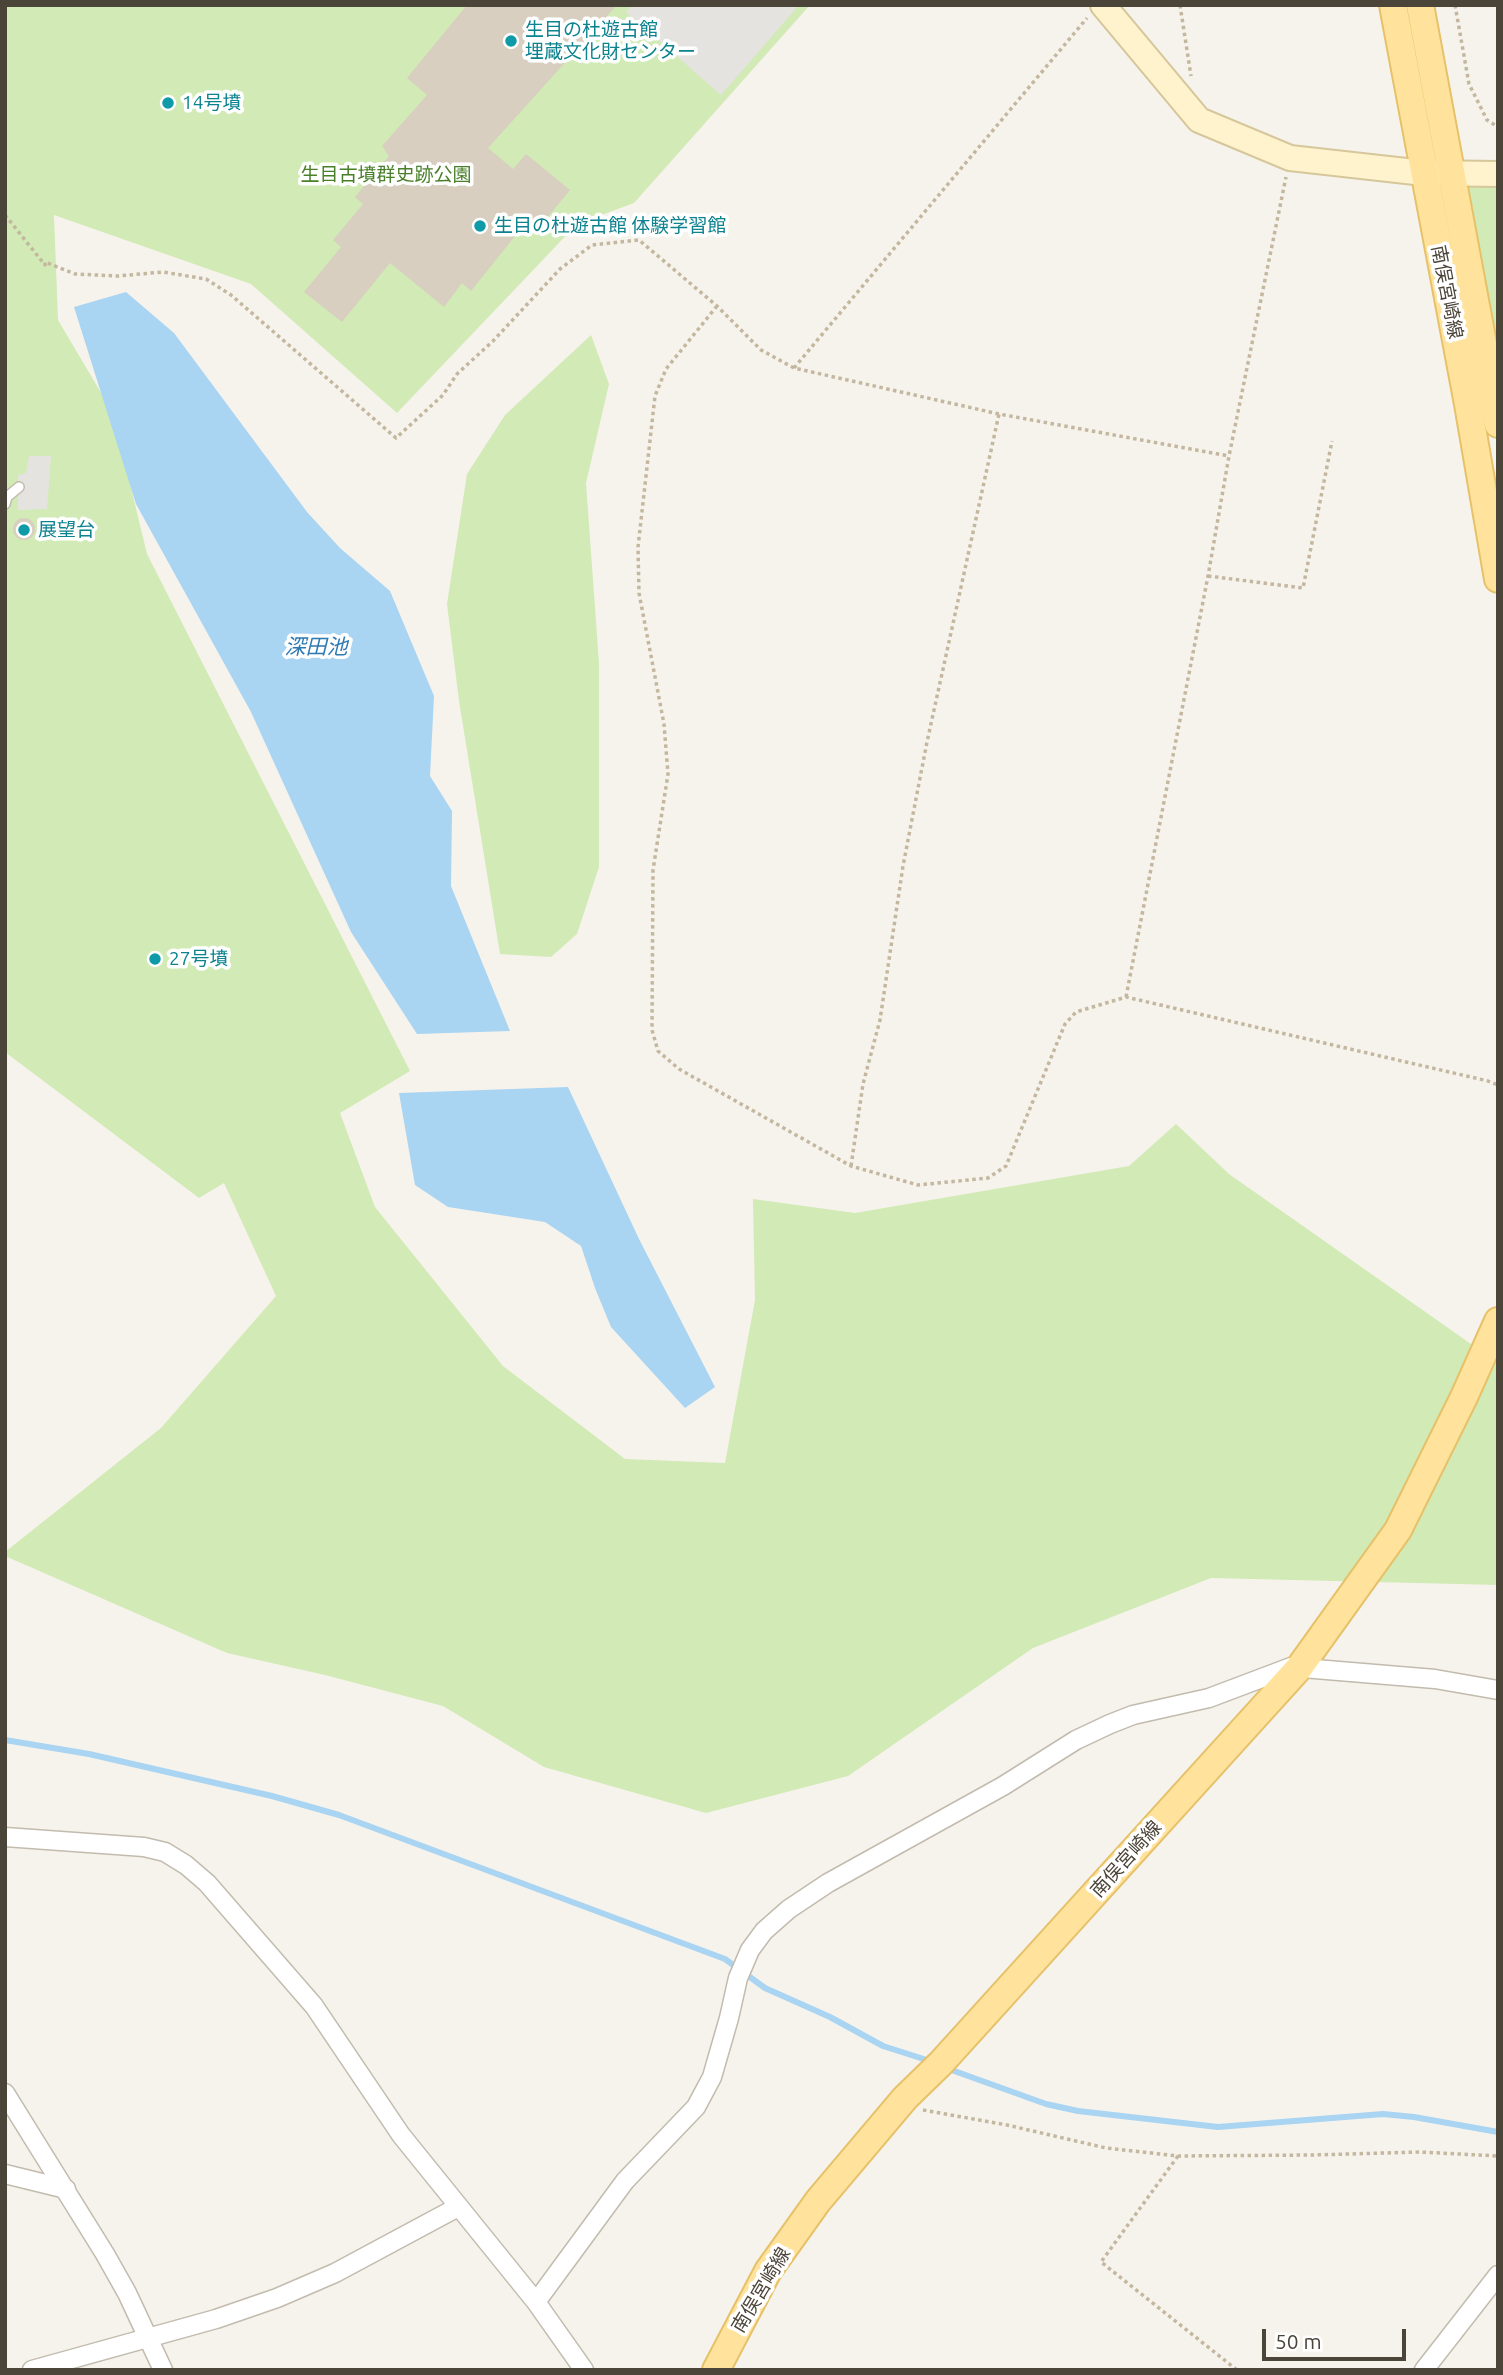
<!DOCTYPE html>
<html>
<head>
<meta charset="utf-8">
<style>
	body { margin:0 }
	#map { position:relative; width:1503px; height:2375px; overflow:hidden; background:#f6f3ec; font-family:Ubuntu,sans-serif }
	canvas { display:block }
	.frame { position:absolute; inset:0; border:7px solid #4b4439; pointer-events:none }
	.scale { position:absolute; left:1262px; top:2329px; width:144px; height:32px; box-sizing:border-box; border:4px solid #4b4439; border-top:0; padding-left:9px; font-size:21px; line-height:24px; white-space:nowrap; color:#4b4439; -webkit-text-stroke:5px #fff; paint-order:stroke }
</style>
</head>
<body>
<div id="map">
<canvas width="1503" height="2375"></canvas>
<div class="frame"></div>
<div class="scale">50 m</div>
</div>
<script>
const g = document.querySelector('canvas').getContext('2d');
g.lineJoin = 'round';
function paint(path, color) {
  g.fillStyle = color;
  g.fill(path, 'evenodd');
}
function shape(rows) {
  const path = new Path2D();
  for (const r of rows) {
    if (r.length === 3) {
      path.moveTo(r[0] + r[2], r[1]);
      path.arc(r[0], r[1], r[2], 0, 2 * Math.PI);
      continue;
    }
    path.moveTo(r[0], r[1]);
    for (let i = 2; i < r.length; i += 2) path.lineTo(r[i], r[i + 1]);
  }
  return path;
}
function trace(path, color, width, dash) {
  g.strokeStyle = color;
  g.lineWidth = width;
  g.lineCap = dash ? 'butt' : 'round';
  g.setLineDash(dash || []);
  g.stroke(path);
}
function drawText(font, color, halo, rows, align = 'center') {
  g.font = font + ' Ubuntu,"Noto Sans JP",sans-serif';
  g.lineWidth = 7;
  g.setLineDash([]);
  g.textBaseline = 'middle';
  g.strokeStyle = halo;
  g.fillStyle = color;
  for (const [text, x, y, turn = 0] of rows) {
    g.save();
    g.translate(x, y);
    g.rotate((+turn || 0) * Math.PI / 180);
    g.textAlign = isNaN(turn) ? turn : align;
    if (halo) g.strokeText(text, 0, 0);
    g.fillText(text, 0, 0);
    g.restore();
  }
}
paint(shape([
	[5,5,810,5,634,203,577,224,397,413,251,284,54,215,58,320,113,413,147,554,410,1071,340,1113,375,1207,503,1366,625,1459,725,1463,755,1300,753,1199,855,1213,1129,1166,1176,1124,1229,1174,1498,1363,1498,1585,1211,1578,1033,1648,848,1776,706,1813,544,1767,443,1706,325,1675,227,1653,5,1556,5,1552,161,1428,276,1296,224,1183,199,1198,5,1052],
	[1450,172,1498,174,1498,424],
	[591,335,609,384,586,483,599,663,599,867,577,934,551,957,500,954,459,701,447,604,467,474,505,415]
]), '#d2eab5');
paint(shape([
	[632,5,799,5,721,95,626,12],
	[29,456,51,456,47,509,18,510,18,475,26,473]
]), '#e5e3e0');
paint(shape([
	[126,292,174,333,307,512,340,548,390,591,434,696,430,776,452,811,451,886,510,1031,417,1034,351,932,251,712,136,504,74,307],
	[568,1087,639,1239,715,1387,685,1408,611,1327,595,1288,581,1246,545,1222,448,1207,415,1185,399,1093]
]), '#a9d4f2');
trace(shape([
	[5,1740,89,1754,272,1796,339,1815,725,1959,765,1988,830,2017,883,2046,933,2062],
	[946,2068,1046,2104,1078,2111,1218,2127,1383,2114,1414,2117,1498,2132]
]), '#a9d4f2', 6);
paint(shape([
	[467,5,617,5,488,148,513,169,526,154,570,190,537,230,527,221,471,291,462,283,444,307,390,263,342,322,304,292,341,247,333,240,363,204,355,197,389,156,382,146,427,95,407,78],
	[24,529,11]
]), '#d8cfc1');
const lane = shape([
	[5,504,7,497,19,487]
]);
const street = shape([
	[5,1837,144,1847,165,1852,186,1865,207,1883,314,2006,401,2135,536,2302,584,2370],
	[5,2093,105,2254,127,2293,163,2370],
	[5,2174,66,2189],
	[536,2302,625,2181,696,2107,712,2077,729,2018,738,1978,750,1950,764,1931,789,1909,828,1883,1003,1786,1076,1740,1110,1724,1133,1715,1209,1698,1291,1667,1435,1679,1498,1690],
	[32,2370,216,2319,277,2298,335,2273,458,2207],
	[1424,2370,1498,2275]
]);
const secondary = shape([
	[1103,5,1199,120,1290,158,1424,173,1498,174]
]);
const primary = shape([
	[1393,5,1468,404,1498,579],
	[1420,5,1498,424],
	[716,2370,768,2271,818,2201,905,2098,941,2063,1299,1668,1398,1530,1464,1397,1498,1321]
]);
trace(lane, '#c2bbae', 12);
trace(street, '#c2bbae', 21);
trace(secondary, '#d6c79b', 28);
trace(primary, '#e6c16a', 30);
trace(shape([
	[1180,5,1191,76],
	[1455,5,1469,84,1487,120,1498,127],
	[5,215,45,265,45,262,75,274,118,276,163,272,206,279,231,295,396,438,443,395,457,374,493,341,560,269,592,245,639,240,717,306,761,350,794,368,999,414,1229,456],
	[717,306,666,369,655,396,638,547,639,593,664,724,668,774,653,870,652,1030,658,1051,679,1069,851,1166,918,1185,988,1178,1006,1166,1065,1024,1076,1012,1126,997,1488,1081,1498,1085],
	[794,368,1087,18],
	[1208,576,1303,588,1332,441],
	[1126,997,1208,576,1229,456,1286,177],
	[851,1166,863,1084,880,1020,903,866,927,742,999,414],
	[923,2110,1007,2125,1106,2148,1178,2156,1313,2155,1420,2152,1498,2156],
	[1178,2156,1101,2262,1237,2370]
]), '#c4b79f', 3.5, [3.5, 3.5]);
trace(lane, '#fff', 9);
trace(street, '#fff', 18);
trace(secondary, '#fff3cd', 24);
trace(primary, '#ffe39c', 26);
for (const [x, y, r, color] of [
	[511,41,7,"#0f9aa8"],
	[168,103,7,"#0f9aa8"],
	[480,226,7,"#0f9aa8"],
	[24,530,7,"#0f9aa8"],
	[155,959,7,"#0f9aa8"]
]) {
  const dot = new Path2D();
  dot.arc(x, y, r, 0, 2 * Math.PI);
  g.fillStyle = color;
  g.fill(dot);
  trace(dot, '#fff', 2.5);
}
drawText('19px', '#0d838f', '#fff', [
	["生目の杜遊古館",525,30],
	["埋蔵文化財センター",525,52],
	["14号墳",182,103],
	["生目の杜遊古館 体験学習館",494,226],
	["展望台",38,530],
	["27号墳",169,959]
], 'left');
drawText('19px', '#4a7f2a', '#fff', [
	["生目古墳群史跡公園",386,175]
]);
drawText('19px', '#4b4439', '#fff', [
	["南俣宮崎線",1447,292,79],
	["南俣宮崎線",1126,1859,-48],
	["南俣宮崎線",761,2290,-59]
]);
drawText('italic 21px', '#2e7ab2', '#fff', [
	["深田池",316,647]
]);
</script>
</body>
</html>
